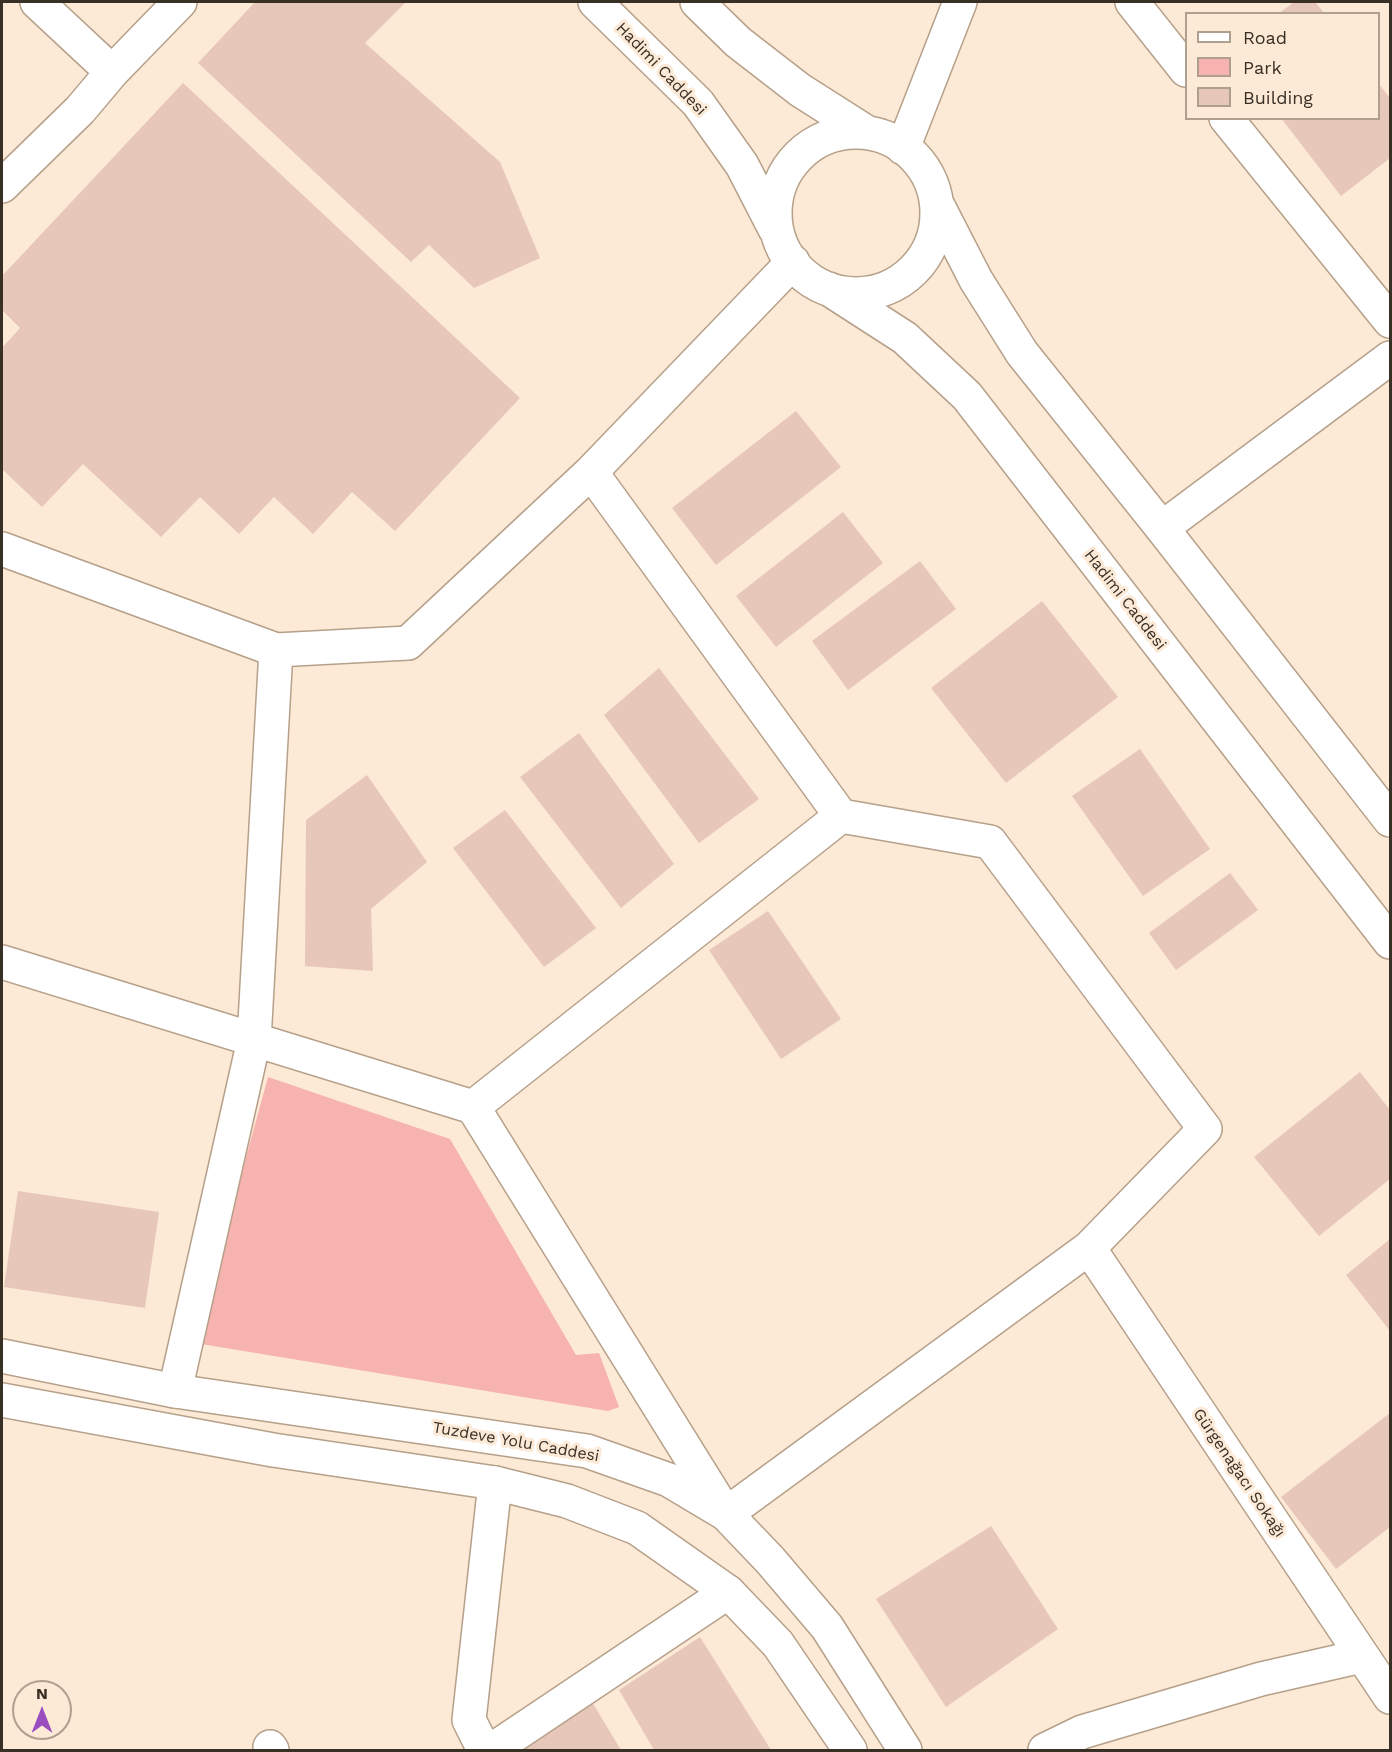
<!DOCTYPE html>
<html>
<head>
<meta charset="utf-8">
<style>
	body { margin:0 }
	#map { position:relative; width:1392px; height:1752px; overflow:hidden; background:#fce9d6; font-family:"Work Sans",sans-serif }
	canvas { display:block }
	.frame { position:absolute; inset:0; border:3px solid #382f25; pointer-events:none }
	.legend { position:absolute; left:1185px; top:12px; width:195px; height:108px; box-sizing:border-box; background:#fce9d6; border:2px solid #ae9f8f; margin:0; padding:8px 10px; list-style:none; font-size:18px; color:#382f25 }
	.legend li { display:flex; align-items:center; gap:12px; height:30px }
	.legend b { width:30px; border:2px solid #ae9f8f }
	.north { position:absolute; left:12px; top:1680px; width:60px; height:60px; box-sizing:border-box; background:#fce9d6; border:2px solid #ae9f8f; border-radius:50%; rotate:0deg; font-size:16px; font-weight:700; line-height:24px; text-align:center; color:#382f25 }
	.north::after { content:''; display:block; margin:auto; width:21px; height:27px; background:#994dbf; clip-path:polygon(50% 0,100% 100%,50% 72%,0 100%) }
</style>
</head>
<body>
<div id="map">
<canvas width="1392" height="1752"></canvas>
<div class="frame"></div>
<ul class="legend">
<li><b style="height:8px;background:#fff"></b>Road</li>
<li><b style="height:16px;background:#f7b3b0"></b>Park</li>
<li><b style="height:16px;background:#e7c7b9"></b>Building</li>
</ul>
<div class="north">N</div>
</div>
<script>
const g = document.querySelector('canvas').getContext('2d');
g.lineJoin = 'round';
function paint(path, color) {
  g.fillStyle = color;
  g.fill(path, 'evenodd');
}
function shape(rows) {
  const path = new Path2D();
  for (const r of rows) {
    if (r.length === 3) {
      path.moveTo(r[0] + r[2], r[1]);
      path.arc(r[0], r[1], r[2], 0, 2 * Math.PI);
      continue;
    }
    path.moveTo(r[0], r[1]);
    for (let i = 2; i < r.length; i += 2) path.lineTo(r[i], r[i + 1]);
  }
  return path;
}
function trace(path, color, width, dash) {
  g.strokeStyle = color;
  g.lineWidth = width;
  g.lineCap = dash ? 'butt' : 'round';
  g.setLineDash(dash || []);
  g.stroke(path);
}
function drawText(font, color, halo, rows, align = 'center') {
  g.font = font + ' "Work Sans",sans-serif';
  g.lineWidth = 6;
  g.setLineDash([]);
  g.textBaseline = 'middle';
  g.strokeStyle = halo;
  g.fillStyle = color;
  for (const [text, x, y, turn = 0] of rows) {
    g.save();
    g.translate(x, y);
    g.rotate((+turn || 0) * Math.PI / 180);
    g.textAlign = isNaN(turn) ? turn : align;
    if (halo) g.strokeText(text, 0, 0);
    g.fillText(text, 0, 0);
    g.restore();
  }
}
paint(shape([
	[268,1077,450,1139,576,1355,599,1353,619,1407,608,1411,195,1343]
]), '#f7b3b0');
paint(shape([
	[255,2,406,2,365,43,500,162,540,258,474,288,429,245,411,262,198,63],
	[1294,2,1315,2,1325,14,1278,14],
	[183,83,520,398,395,531,352,492,313,534,274,497,239,534,200,497,161,537,83,464,42,507,2,469,2,348,20,328,2,310,2,276],
	[1378,83,1390,98,1390,158,1341,196,1281,118,1378,118],
	[796,411,841,467,716,565,672,508],
	[843,512,883,563,776,647,736,596],
	[920,561,956,609,848,690,812,641],
	[1042,601,1118,697,1006,783,931,688],
	[659,668,759,799,699,843,604,715],
	[579,733,674,864,621,908,520,777],
	[1140,749,1210,849,1143,896,1072,796],
	[367,775,427,862,371,909,373,971,305,966,306,820],
	[505,810,596,928,544,967,453,848],
	[1230,873,1258,910,1176,970,1149,933],
	[768,911,841,1019,781,1059,709,950],
	[1360,1072,1390,1110,1390,1179,1319,1236,1254,1157],
	[18,1191,159,1212,145,1308,4,1287],
	[1390,1239,1390,1331,1346,1275],
	[1390,1413,1390,1527,1336,1569,1281,1497],
	[991,1526,1058,1629,946,1707,876,1599],
	[700,1637,771,1750,654,1750,619,1690],
	[592,1702,621,1750,515,1750]
]), '#e7c7b9');
const minor = shape([
	[37,2,112,72],
	[1132,2,1186,70],
	[1226,118,1390,321],
	[903,148,960,2],
	[2,186,80,110,112,72,180,2],
	[1162,528,1390,358],
	[2,549,276,650,408,643,591,472,793,262],
	[2,962,473,1107,726,1514,1089,1248,1205,1129,990,842,841,816,591,472],
	[473,1107,841,816],
	[1089,1248,1390,1697],
	[175,1391,254,1040,276,650],
	[270,1747,272,1750],
	[484,1750,469,1720,495,1483],
	[492,1750,728,1592],
	[1045,1750,1082,1732,1261,1679,1362,1656]
]);
const secondary = shape([
	[595,2,698,103,742,165,775,229],
	[697,2,738,42,800,90,866,132],
	[856,213,81],
	[937,204,976,280,1022,353,1162,528,1390,820],
	[829,289,905,338,967,396,1390,942],
	[2,1356,175,1391,587,1451,669,1480,726,1514,770,1560,827,1627,905,1750],
	[2,1400,273,1450,495,1483,567,1501,637,1528,728,1592,778,1644,850,1750]
]);
trace(minor, '#b6a089', 36);
trace(secondary, '#b6a089', 36);
trace(minor, '#fff', 33);
trace(secondary, '#fff', 33);
drawText('16px', '#382f25', '#fce9d6', [
	["Hadimi Caddesi",661,69,46],
	["Hadimi Caddesi",1125,600,52],
	["Tuzdeve Yolu Caddesi",516,1442,10],
	["Gürgenağacı Sokağı",1239,1473,56]
]);
</script>
</body>
</html>
